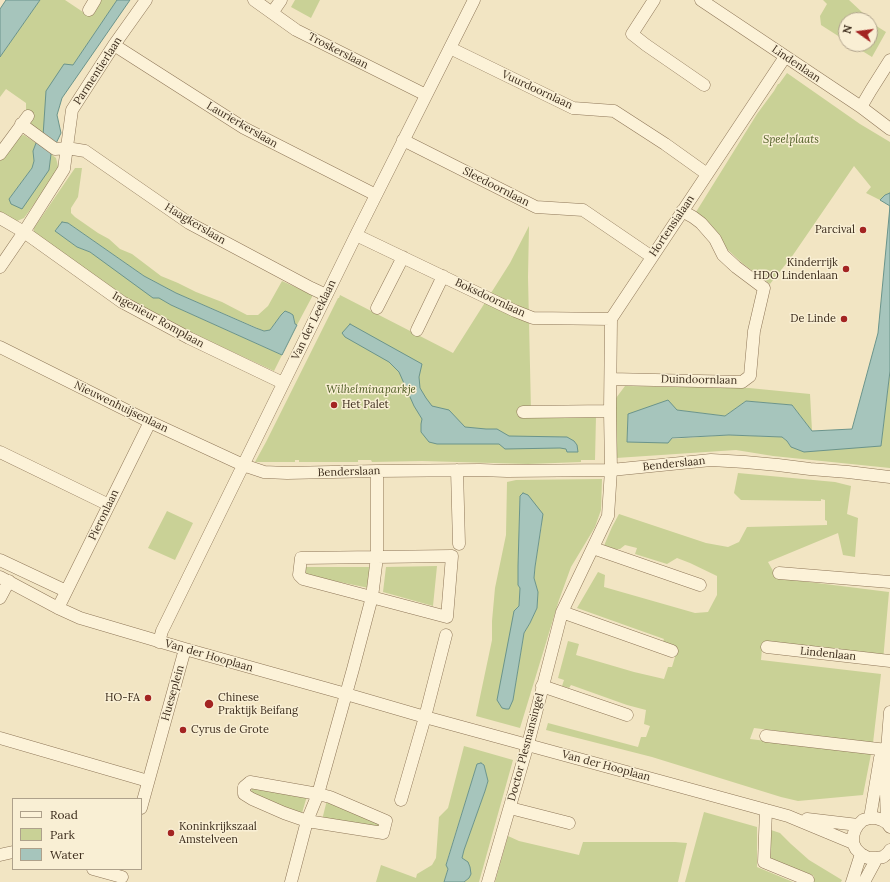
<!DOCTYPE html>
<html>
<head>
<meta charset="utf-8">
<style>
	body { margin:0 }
	#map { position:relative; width:890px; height:882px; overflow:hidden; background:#f2e5c3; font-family:Lora,serif }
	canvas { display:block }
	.legend { position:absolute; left:12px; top:798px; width:130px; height:72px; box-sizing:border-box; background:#f9efd4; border:1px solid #aea18b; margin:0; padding:5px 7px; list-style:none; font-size:12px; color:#3d2d1d }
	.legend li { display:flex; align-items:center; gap:8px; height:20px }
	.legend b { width:20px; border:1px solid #aea18b }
	.north { position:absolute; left:838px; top:12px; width:40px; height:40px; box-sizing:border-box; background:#f9efd4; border:1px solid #aea18b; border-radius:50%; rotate:284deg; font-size:11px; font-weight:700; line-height:16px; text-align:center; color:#3d2d1d }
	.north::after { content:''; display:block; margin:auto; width:14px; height:18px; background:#a32422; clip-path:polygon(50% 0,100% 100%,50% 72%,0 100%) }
</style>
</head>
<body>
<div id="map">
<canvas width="890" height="882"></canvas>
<ul class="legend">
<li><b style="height:5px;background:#fcf2d8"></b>Road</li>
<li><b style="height:11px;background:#c9d196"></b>Park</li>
<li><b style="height:11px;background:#a6c5bc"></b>Water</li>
</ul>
<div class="north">N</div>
</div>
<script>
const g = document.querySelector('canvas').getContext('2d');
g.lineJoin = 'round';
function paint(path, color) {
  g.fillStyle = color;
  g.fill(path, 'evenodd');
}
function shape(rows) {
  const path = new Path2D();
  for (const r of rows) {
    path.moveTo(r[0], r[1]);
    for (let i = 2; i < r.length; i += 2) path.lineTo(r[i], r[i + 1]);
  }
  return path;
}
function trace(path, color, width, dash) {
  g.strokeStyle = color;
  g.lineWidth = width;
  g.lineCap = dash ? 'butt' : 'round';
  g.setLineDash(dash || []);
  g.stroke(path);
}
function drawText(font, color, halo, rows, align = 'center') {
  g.font = font + ' Lora,serif';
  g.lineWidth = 3;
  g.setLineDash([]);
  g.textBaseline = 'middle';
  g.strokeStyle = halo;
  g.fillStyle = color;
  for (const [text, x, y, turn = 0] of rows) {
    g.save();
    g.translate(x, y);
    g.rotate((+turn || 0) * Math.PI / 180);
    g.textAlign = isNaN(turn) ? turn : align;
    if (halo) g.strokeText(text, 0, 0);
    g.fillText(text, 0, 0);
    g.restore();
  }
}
paint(shape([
	[40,0,65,0,89,16,100,0,117,0,73,65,43,136,26,119,26,103,6,89,0,97,0,57],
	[295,0,320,0,311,18,291,7],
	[823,0,849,0,878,27,886,32,872,57,851,44,870,44,870,20,846,20,846,41,821,25,820,16,827,4],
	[787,73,860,124,890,142,890,193,885,195,880,200,866,193,871,187,854,166,793,255,770,284,742,263,727,249,719,234,696,212,757,114,774,91,778,84,779,84],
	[24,135,36,143,33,151,34,161,32,168,9,199,49,170,51,154,56,158,59,170,24,218,17,221,9,218,0,212,0,161,17,136],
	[75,168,82,168,78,197,71,208,71,213,75,217,98,233,109,239,120,249,132,254,161,276,178,283,196,292,222,302,247,315,258,315,268,306,282,281,313,295,297,325,295,324,293,315,281,315,270,330,264,331,176,293,144,276,68,223,55,230,77,247,90,252,171,305,282,355,274,371,155,316,143,309,34,234,34,228],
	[529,226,528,277,531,411,596,416,595,460,581,460,581,462,528,464,422,461,372,462,371,460,358,460,358,462,299,462,299,460,295,460,295,462,255,462,266,442,338,298,339,298,340,295,453,353,510,263],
	[890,371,890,468,773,456,736,450,616,458,616,398,625,386,749,388,810,394,812,431,792,405,746,401,725,416,677,410,628,414,627,442,729,435,782,437,787,441,791,447,881,446],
	[738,473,835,482,851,486,847,514,858,518,855,557,843,555,838,533,768,562,777,578,889,592,883,661,762,649,761,660,881,674,873,743,754,728,750,739,871,754,863,795,798,801,781,797,652,757,546,730,548,723,638,747,641,737,646,737,650,726,644,724,646,710,627,705,571,685,569,688,562,686,564,680,558,678,568,641,579,644,576,655,634,672,664,679,668,667,672,667,675,657,658,651,664,639,577,608,598,572,605,575,604,587,695,613,708,612,717,595,717,576,690,563,677,558,667,564,635,554,637,548,625,545,620,549,607,549,603,548,612,527,619,514,706,543,728,547,739,542,747,527,827,525,827,521,825,520,825,500,821,499,821,501,741,500,734,493],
	[602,479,601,510,595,527,571,567,559,600,520,728,476,716,492,640,492,621,495,588,506,535,507,482,516,480],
	[520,496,542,523,535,567,534,578,538,592,537,608,530,623,524,633,513,700,514,611,519,607,520,588,518,585],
	[167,511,193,523,175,560,148,548],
	[437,566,433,606,383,592,386,567],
	[305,567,370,567,369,588,305,575],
	[464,746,513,760,479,882,464,882,469,878,470,867,468,863,462,858,464,850,485,791,488,782,484,765,481,763,477,764,446,864,448,868,444,882,376,882,381,865,416,878,417,874,432,865,436,858,439,817,448,808],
	[263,788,307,796,302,813,260,799,250,794,252,789],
	[327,800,379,822,378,829,322,820],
	[704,812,757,827,757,867,793,882,685,882],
	[771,830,780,833,791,844,809,860,842,880,841,882,812,882,814,876,769,858],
	[508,836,519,841,579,855,583,842,675,842,687,843,678,882,495,882]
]), '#c9d196');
const water = shape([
	[6,0,40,0,0,57,0,9,6,0],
	[117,0,130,0,62,98,57,115,61,133,51,154,49,170,22,209,11,204,9,199,32,168,34,161,33,151,36,143,43,136,46,91,64,64,73,65,117,0],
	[890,193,890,371,881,446,804,452,791,447,787,441,782,437,729,435,672,438,668,443,627,442,628,414,668,400,677,410,725,416,746,401,792,405,812,431,852,429,878,333,890,206,880,200,885,195,890,193],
	[62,222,68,223,144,276,176,293,256,328,264,331,270,330,281,315,285,311,290,313,293,315,295,324,297,325,282,355,171,305,159,298,153,298,90,252,77,247,55,231,62,222],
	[350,324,422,364,419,377,420,388,426,398,432,406,449,410,465,427,486,429,497,429,509,436,567,437,574,441,577,445,578,452,567,452,566,449,560,448,505,449,499,444,437,444,429,442,421,432,421,424,422,419,414,406,399,372,389,362,345,337,342,333,350,324],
	[523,493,528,495,543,514,535,567,534,578,538,592,537,608,530,623,524,633,513,700,509,709,506,709,502,708,497,700,514,611,519,606,520,588,518,585,518,566,520,496,523,493],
	[481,763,484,765,488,781,485,791,464,850,462,858,468,862,470,867,471,874,469,878,464,882,444,882,448,869,446,865,477,764,481,763]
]);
paint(water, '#a6c5bc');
trace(water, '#6b948b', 1);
const minor = shape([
	[254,0,296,30,426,95],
	[654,0,632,34,646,45,704,85],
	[701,0,861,107,890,129],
	[89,10,95,0],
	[272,13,281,0],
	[114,45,244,128,376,195],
	[450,48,573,108,614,111,665,144,707,174],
	[861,107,871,90,890,60],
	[21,124,55,149,67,148,85,151,189,223,311,288,326,295],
	[403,140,536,207,583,210,652,257],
	[0,154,28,116],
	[0,218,24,232,122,302,189,338,283,383],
	[356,235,515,311,533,318,611,319],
	[0,267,24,232,64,169,72,110,114,45,146,0],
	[377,308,403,257],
	[417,330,443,276],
	[0,347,150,422,243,465,264,472,287,473,377,471,480,470,507,471,611,470,711,460,745,462,778,465,810,469,848,472,890,477],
	[611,379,742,382,750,376,754,331,764,288,736,267,723,255,715,239,701,223,693,217,682,211],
	[523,412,610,411],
	[0,452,109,505],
	[457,470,459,544],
	[593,548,700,585],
	[452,556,447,617,303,579,299,575,301,558,452,556],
	[0,560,66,591],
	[779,573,890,582],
	[0,577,58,608,80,618,185,649,346,694,425,717,788,816,853,843],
	[0,598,9,581],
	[58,608,150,422],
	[562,612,672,651],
	[159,642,162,631,356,235,474,0],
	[767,647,890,661],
	[542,686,627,715],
	[766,736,887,750],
	[0,738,148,781],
	[250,782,318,794,330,797,386,821,383,833,307,821,284,813,252,799,244,794,244,787,250,782],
	[401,800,425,717,446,635],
	[141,808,185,649],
	[510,808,569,823],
	[766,810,764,862,808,880],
	[870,818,880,758,887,750],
	[807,819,858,825],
	[887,823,886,793,889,770,887,750,890,712],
	[890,827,887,823,882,820,876,818,870,818,863,820,858,825,855,830,853,836,853,843,856,849,861,854,868,858,877,858,883,857,888,853,890,850],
	[0,855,13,852],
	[93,869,122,877],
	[291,882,307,821,318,794,353,669,372,597,377,557,377,471],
	[488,882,528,744,562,612,608,516,611,470,610,411,611,319,785,57],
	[852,882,861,854],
	[864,882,877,858]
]);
trace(minor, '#8e7658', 13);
trace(minor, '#fcf2d8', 12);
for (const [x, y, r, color] of [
	[863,230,4,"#a32422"],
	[846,269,4,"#a32422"],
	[844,319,4,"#a32422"],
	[334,405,4,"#a32422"],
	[148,698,4,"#a32422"],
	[209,704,5,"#a32422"],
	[183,730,4,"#a32422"],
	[171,833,4,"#a32422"]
]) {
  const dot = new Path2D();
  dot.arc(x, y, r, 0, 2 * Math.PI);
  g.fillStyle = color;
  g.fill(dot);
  trace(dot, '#f9efd4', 1.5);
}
drawText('11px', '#3d2d1d', '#f9efd4', [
	["Troskerslaan",338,51,27],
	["Lindenlaan",796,64,34],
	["Parmentierlaan",98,71,-57],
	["Vuurdoornlaan",537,90,25],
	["Laurierkerslaan",242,125,30],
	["Sleedoornlaan",496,187,27],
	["Haagkerslaan",195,224,31],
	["Hortensialaan",672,226,-56],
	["Boksdoornlaan",490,298,25],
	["Ingenieur Romplaan",158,320,29],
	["Van der Leeklaan",314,320,-64],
	["Duindoornlaan",699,380,1],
	["Nieuwenhuijsenlaan",121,407,26],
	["Benderslaan",674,464,-6],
	["Benderslaan",349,472,-2],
	["Pieronlaan",104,515,-64],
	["Lindenlaan",828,654,6],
	["Van der Hooplaan",209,656,16],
	["Hueseplein",173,693,-74],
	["Doctor Plesmansingel",526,747,-75],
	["Van der Hooplaan",606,766,15]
]);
drawText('italic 11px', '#4c5b22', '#f9efd4', [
	["Speelplaats",791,140],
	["Wilhelminaparkje",371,390]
]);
drawText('11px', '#3d2d1d', '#f9efd4', [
	["Parcival",855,230],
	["Kinderrijk",838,263],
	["HDO Lindenlaan",838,276],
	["De Linde",836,319],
	["Het Palet",342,405,"left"],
	["HO-FA",140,698],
	["Chinese",218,698,"left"],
	["Praktijk Beifang",218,711,"left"],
	["Cyrus de Grote",191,730,"left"],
	["Koninkrijkszaal",179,827,"left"],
	["Amstelveen",179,840,"left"]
], 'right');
</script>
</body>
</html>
